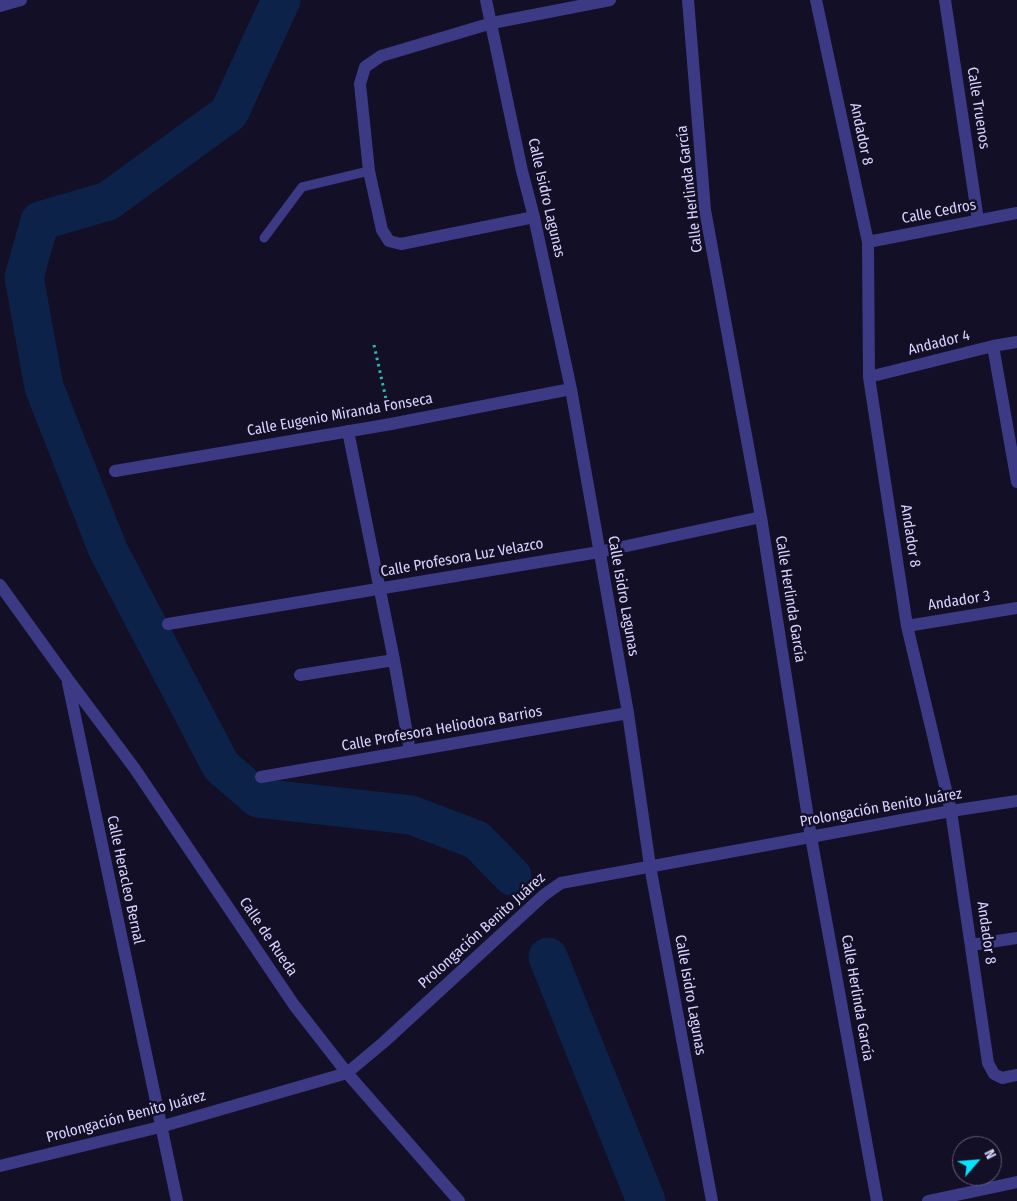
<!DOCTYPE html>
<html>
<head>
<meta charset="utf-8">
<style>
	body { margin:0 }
	#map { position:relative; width:1017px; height:1201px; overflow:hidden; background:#130f26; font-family:"Fira Sans Condensed",sans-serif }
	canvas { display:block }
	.north { position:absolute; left:952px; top:1136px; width:50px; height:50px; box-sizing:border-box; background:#130f26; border:1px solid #625e7d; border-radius:50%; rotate:63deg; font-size:14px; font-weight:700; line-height:20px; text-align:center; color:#d9d4ff }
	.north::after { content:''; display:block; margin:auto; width:18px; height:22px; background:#00e5ff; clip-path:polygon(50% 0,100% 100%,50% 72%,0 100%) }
</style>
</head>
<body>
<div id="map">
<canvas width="1017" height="1201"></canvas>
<div class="north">N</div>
</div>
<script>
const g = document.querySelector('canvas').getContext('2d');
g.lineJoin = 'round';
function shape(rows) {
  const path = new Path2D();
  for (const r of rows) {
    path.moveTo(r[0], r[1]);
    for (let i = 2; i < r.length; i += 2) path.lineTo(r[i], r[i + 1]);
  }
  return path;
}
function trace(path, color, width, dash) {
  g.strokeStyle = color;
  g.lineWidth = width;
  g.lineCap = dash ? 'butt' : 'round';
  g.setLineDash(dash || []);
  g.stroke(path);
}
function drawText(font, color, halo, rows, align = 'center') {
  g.font = font + ' "Fira Sans Condensed",sans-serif';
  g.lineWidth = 5;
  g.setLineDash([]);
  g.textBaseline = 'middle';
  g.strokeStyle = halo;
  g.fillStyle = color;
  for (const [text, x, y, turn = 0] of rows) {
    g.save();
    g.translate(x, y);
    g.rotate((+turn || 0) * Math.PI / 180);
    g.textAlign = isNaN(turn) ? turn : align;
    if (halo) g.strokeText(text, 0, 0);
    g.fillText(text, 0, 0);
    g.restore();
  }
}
trace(shape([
	[281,0,229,113,108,201,40,221,24,277,44,387,108,550,221,766,258,798,411,815,477,840,512,876],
	[548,957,646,1201]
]), '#0c2248', 39);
trace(shape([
	[374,345,388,408]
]), '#2fb8b0', 3, [2.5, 4]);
trace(shape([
	[264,238,302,187,369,171]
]), '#3d3a85', 9);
trace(shape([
	[486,0,522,171,534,217,571,389,628,713,650,866,712,1201],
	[688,0,705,210,761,517,811,837,877,1201],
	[816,0,868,242,869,377,907,626,951,811,988,1063,994,1074,1002,1078,1017,1075],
	[945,0,978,220],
	[0,6,21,0],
	[534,217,401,244,389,241,382,230,369,171,360,84,365,67,381,56,492,23,610,0],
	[868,242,1017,213],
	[993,346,1017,482],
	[869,377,993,346,1017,342],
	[348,431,394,660,410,751],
	[115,471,391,424,571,389],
	[0,585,67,678,135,769,294,1005,347,1073],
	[168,624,599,552,761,517],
	[907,626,1017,608],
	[300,675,394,660],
	[68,683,177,1201],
	[261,777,628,713],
	[971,945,1017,938],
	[928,1201,1017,1182]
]), '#3d3a85', 12);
trace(shape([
	[347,1073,459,1201],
	[0,1166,160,1127,347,1073,384,1042,544,895,561,883,951,811,1017,801]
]), '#3d3a85', 12);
drawText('15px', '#d9d4ff', '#130f26', [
	["Calle Truenos",978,108,81],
	["Andador 8",861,134,78],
	["Calle Herlinda García",690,189,-97],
	["Calle Isidro Lagunas",546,198,77],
	["Calle Cedros",939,212,-11],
	["Andador 4",939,343,-14],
	["Calle Eugenio Miranda Fonseca",340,415,-10],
	["Andador 8",910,536,81],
	["Calle Profesora Luz Velazco",462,558,-10],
	["Calle Isidro Lagunas",623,596,80],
	["Calle Herlinda García",790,599,81],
	["Andador 3",959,601,-9],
	["Calle Profesora Heliodora Barrios",442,729,-10],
	["Prolongación Benito Juárez",881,808,-10],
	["Calle Heracleo Bernal",125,880,78],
	["Prolongación Benito Juárez",482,931,-42],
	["Andador 8",986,933,82],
	["Calle de Rueda",268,937,56],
	["Calle Isidro Lagunas",690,995,80],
	["Calle Herlinda García",857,998,80],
	["Prolongación Benito Juárez",126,1117,-15]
]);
</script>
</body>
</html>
